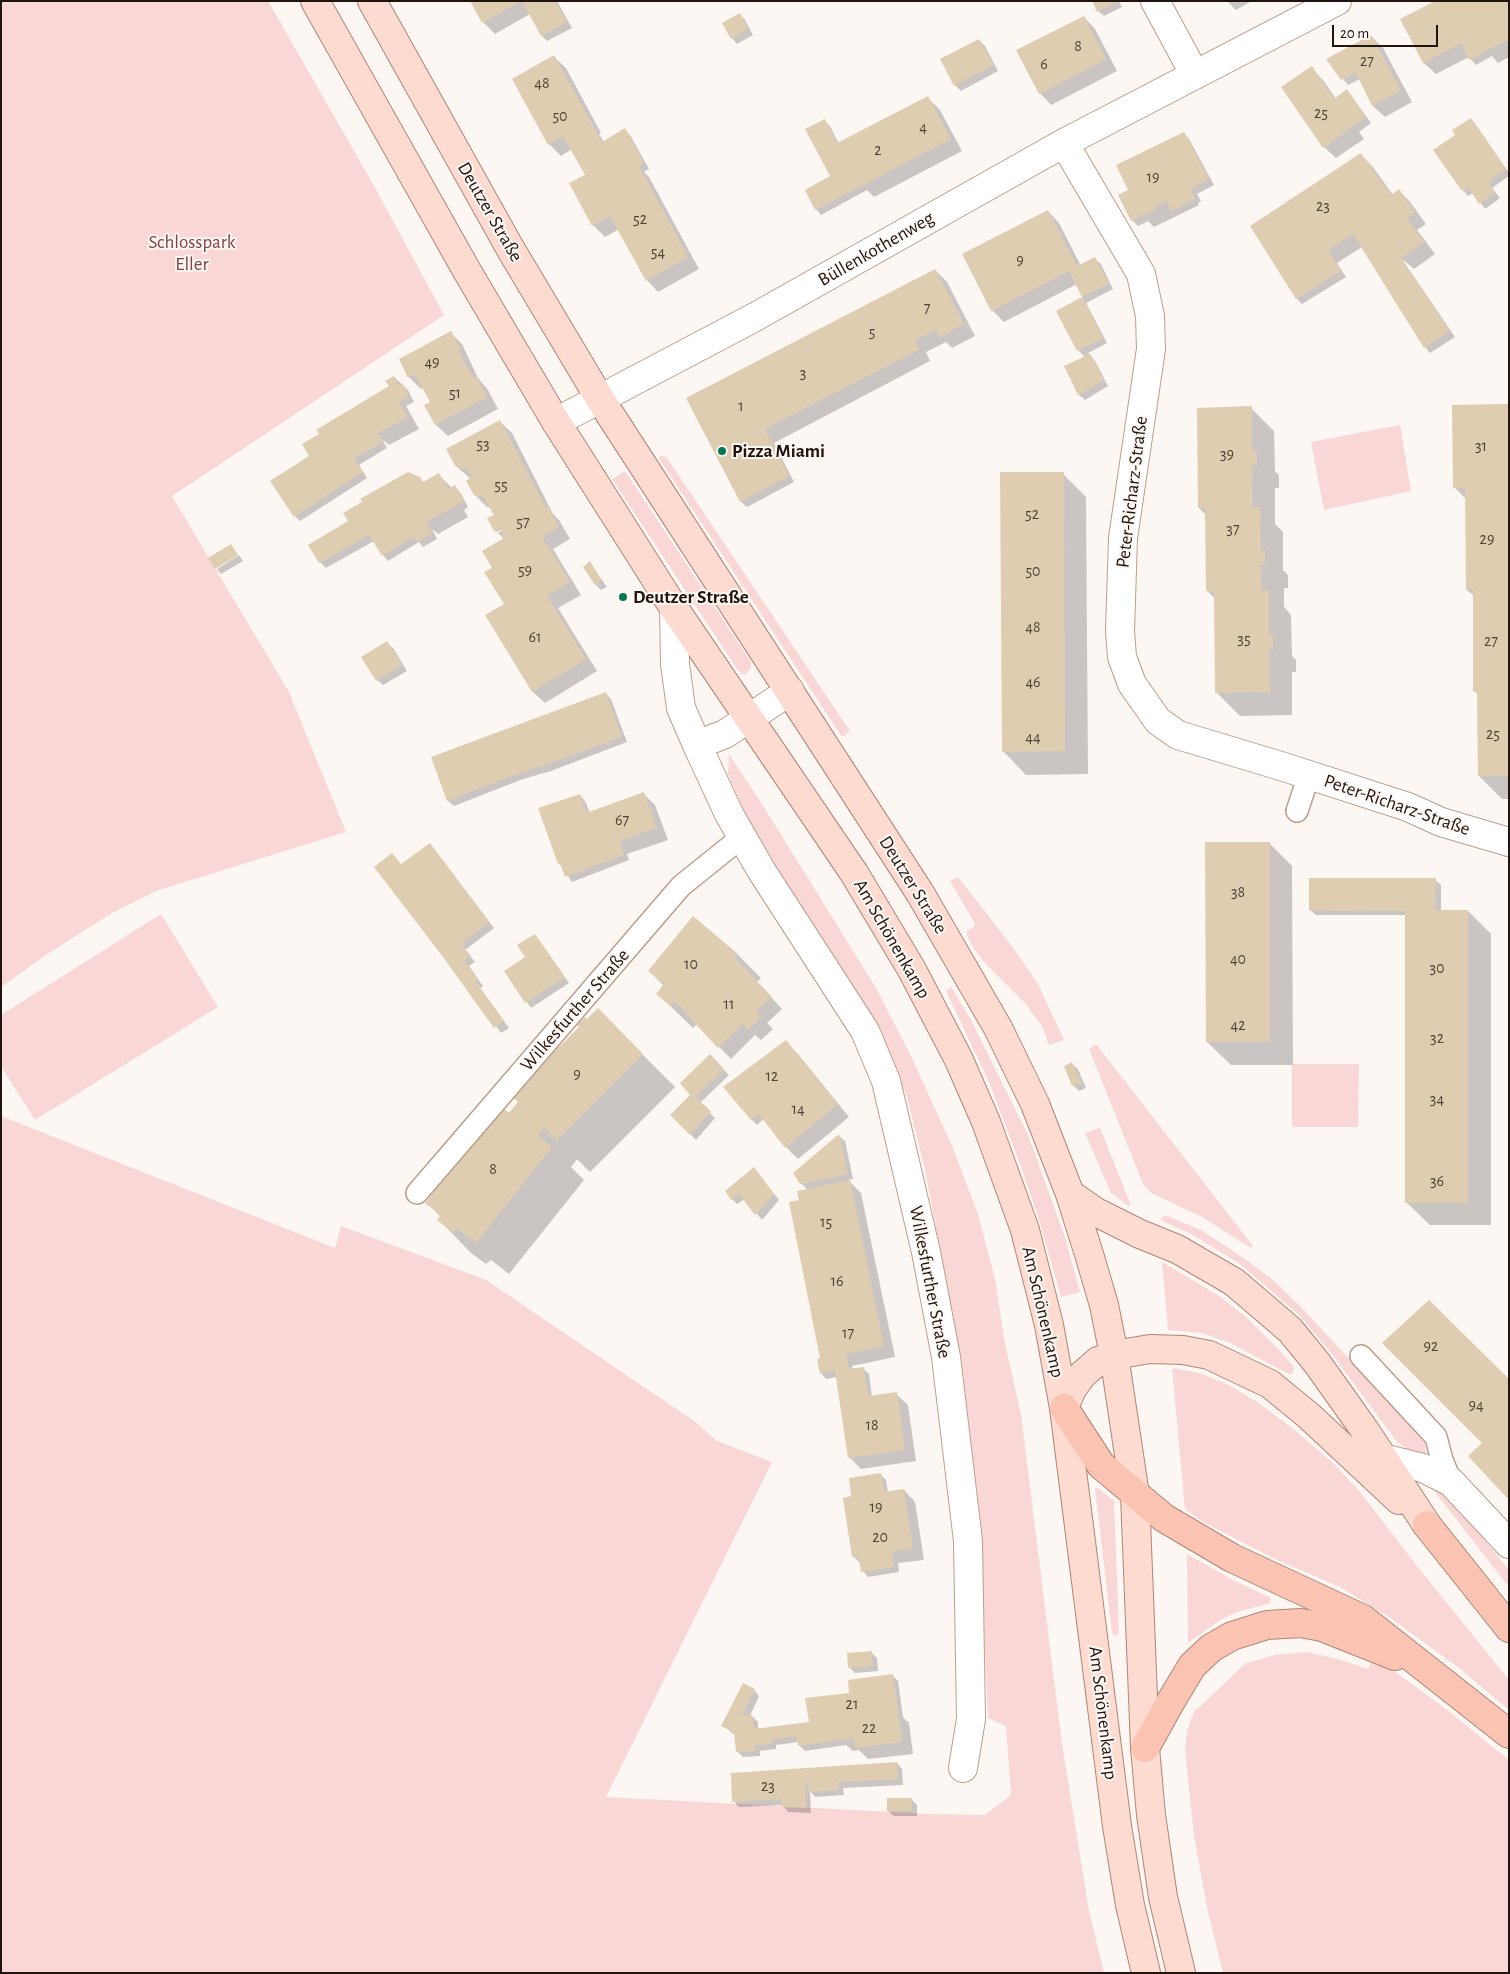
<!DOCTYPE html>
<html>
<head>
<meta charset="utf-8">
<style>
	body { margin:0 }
	#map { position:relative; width:1510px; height:1974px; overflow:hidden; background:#fdf7f3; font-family:"Alegreya Sans",sans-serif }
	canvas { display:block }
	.frame { position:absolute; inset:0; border:2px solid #1f150e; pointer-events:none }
	.scale { position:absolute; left:1332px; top:25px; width:106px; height:22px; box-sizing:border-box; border:2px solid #1f150e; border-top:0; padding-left:6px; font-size:15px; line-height:18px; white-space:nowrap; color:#1f150e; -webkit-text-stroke:4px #fdf7f3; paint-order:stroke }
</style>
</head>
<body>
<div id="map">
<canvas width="1510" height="1974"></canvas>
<div class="frame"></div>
<div class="scale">20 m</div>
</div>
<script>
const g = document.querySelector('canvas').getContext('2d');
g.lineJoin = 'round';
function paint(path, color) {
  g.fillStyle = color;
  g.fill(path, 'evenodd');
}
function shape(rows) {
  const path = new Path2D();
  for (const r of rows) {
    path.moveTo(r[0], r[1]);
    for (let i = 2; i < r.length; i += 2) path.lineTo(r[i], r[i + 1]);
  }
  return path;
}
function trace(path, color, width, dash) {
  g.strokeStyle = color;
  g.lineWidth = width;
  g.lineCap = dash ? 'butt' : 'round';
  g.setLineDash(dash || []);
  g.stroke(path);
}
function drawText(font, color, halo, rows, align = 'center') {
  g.font = font + ' "Alegreya Sans",sans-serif';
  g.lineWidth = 4;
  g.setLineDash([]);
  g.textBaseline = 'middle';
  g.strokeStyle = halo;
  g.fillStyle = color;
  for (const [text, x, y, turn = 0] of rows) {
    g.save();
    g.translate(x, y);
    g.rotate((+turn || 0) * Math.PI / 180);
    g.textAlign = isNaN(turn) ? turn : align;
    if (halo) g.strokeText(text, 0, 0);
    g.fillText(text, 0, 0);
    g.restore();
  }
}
paint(shape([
	[1,1,268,1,374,186,444,315,172,496,289,692,346,832,156,891,112,913,49,953,1,987],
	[1400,425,1411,491,1324,510,1311,442],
	[663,456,667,458,850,731,842,737,658,457],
	[625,471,751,662,751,668,746,674,742,674,737,669,612,479],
	[729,754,762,804,876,988,910,1054,952,1146,978,1214,995,1279,1005,1344,1021,1415,1062,1744,1089,1911,1104,1973,1,1973,1,1116,335,1248,341,1226,486,1280,694,1421,717,1441,772,1462,606,1797,930,1814,985,1815,1011,1795,1006,1726,988,1718,980,1543,959,1350,925,1170,907,1097,875,1028,775,867,745,813,728,774],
	[958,877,1014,949,1038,984,1064,1040,1049,1045,1043,1028,1025,1003,983,961,972,946,967,935,967,931,975,926,974,922,950,881],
	[161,914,218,1007,35,1120,1,1066,1,1015],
	[951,987,971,1020,1028,1135,1065,1237,1080,1292,1061,1297,1038,1216,1020,1164,989,1082,946,991],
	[1096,1044,1253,1246,1251,1248,1202,1217,1151,1193,1143,1184,1089,1049],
	[1292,1064,1359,1064,1358,1127,1292,1127],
	[1100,1128,1130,1203,1130,1207,1111,1193,1085,1133],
	[1165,1215,1201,1230,1245,1259,1273,1280,1299,1305,1425,1440,1426,1455,1406,1449,1398,1443,1331,1353,1300,1316,1240,1264,1191,1234,1160,1220],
	[1162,1262,1219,1296,1246,1317,1283,1354,1293,1366,1294,1369,1292,1374,1289,1374,1230,1343,1202,1333,1168,1330],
	[1172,1368,1200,1373,1229,1385,1257,1402,1291,1427,1333,1463,1360,1492,1417,1566,1509,1680,1509,1710,1459,1668,1389,1617,1340,1587,1277,1560,1203,1522,1185,1509],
	[1431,1487,1446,1493,1509,1570,1509,1587],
	[1095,1488,1098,1488,1114,1501,1119,1633,1115,1636,1112,1633],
	[1187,1554,1233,1580,1271,1598,1270,1603,1237,1612,1222,1619,1188,1643],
	[1307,1652,1338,1659,1368,1669,1373,1659,1386,1665,1442,1706,1509,1760,1509,1973,1223,1973,1208,1912,1194,1836,1185,1751,1187,1731,1194,1712,1246,1663,1275,1655]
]), '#f9d7d7');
paint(shape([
	[471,1,557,1,572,28,547,41,542,36,530,14,495,34,483,22],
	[1094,1,1119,1,1122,7,1104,16,1098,11],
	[1227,1,1252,1,1236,10],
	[1509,1,1509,57,1498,63,1492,56,1476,65,1469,57,1436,74,1424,63,1402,20],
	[740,15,745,20,753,35,737,44,732,38],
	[1084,17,1095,29,1117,71,1051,105,1040,93],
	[1371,36,1383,48,1412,102,1385,117,1373,106,1360,79,1348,85,1327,59],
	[979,40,985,46,998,71,961,91,955,85],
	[554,57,566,68,601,133,599,134,604,142,625,130,630,135,649,169,644,172,649,177,699,269,658,292,647,280,619,229,605,237,593,225,586,175,572,149,561,156,549,144],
	[1311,68,1323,80,1336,99,1347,90,1371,123,1359,132,1364,139,1336,158,1324,147],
	[928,98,940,110,962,151,874,197,867,190,821,215,816,209,832,177,824,121,830,126,839,144],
	[1476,125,1509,173,1509,176,1492,188,1500,198,1485,209,1473,193,1468,196,1463,190],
	[1184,133,1189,139,1214,185,1197,194,1201,201,1198,203,1199,205,1154,227,1148,221,1138,226,1132,220,1120,196,1130,191],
	[1361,155,1373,167,1393,195,1399,190,1410,202,1426,224,1417,230,1435,254,1414,269,1402,259,1455,337,1430,353,1425,347,1362,247,1337,263,1346,277,1302,304,1297,299],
	[1048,211,1059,223,1081,266,1095,259,1101,264,1113,289,1086,303,1107,343,1088,353,1095,361,1108,386,1085,400,1079,395,1065,367,1085,357,1078,350,1058,312,1083,298,1077,284,1004,322,992,310],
	[935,270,947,282,975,336,952,348,946,342,926,352,930,361,774,443,794,482,747,507,741,502,688,399],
	[450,332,462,344,478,378,488,390,498,409,448,436,436,425,426,406,431,403,423,387,421,389,409,377],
	[394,377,408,390,414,402,406,406,419,429,389,445,382,439,387,448,359,465,367,478,300,521,295,516,311,456,321,435,391,387],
	[1509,405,1509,799,1502,799,1479,776,1478,695,1475,691,1474,596,1467,590,1467,500,1454,487],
	[1251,408,1274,431,1275,471,1279,475,1279,488,1275,488,1275,524,1283,532,1283,570,1288,575,1288,588,1284,588,1284,607,1291,615,1292,656,1296,660,1296,672,1292,672,1292,715,1240,716,1217,693,1216,599,1207,591,1206,515,1199,508],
	[500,422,512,433,553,514,559,520,570,539,553,549,581,595,558,608,597,671,545,703,533,692,487,615,505,604,494,568,504,539,498,533,506,528,491,508,487,507,475,495,471,479,456,466],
	[1063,474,1086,497,1088,774,1026,775,1003,751],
	[439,475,452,488,455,487,460,492,468,507,464,510,468,517,438,534,432,529,437,539,423,547,419,542,388,561,383,555,374,541,326,568,320,562,310,545,419,478,424,483],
	[239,555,243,561,221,574,217,569],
	[590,563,607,587,601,590,596,585],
	[387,643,393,648,407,671,383,685,377,680],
	[605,693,611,699,627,742,551,771,523,779,454,806,448,801,432,757],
	[643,793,655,805,668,840,627,854,629,860,572,882,559,863,580,795,585,801,590,813],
	[1269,843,1292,866,1293,1065,1231,1065,1207,1042],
	[435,850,494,928,465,950,475,962,469,966,483,986,480,988,509,1028,501,1033,444,956],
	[1435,880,1441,885,1441,911,1468,911,1491,934,1491,1225,1430,1225,1406,1202,1406,915,1316,915,1310,910],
	[693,918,738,955,761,978,757,982,782,1009,767,1023,773,1029,761,1040,755,1035,731,1059,697,1024,693,1028,658,994,664,986,649,971],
	[535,935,569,983,531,1008,505,971,526,958],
	[598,1010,675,1087,590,1172,577,1159,571,1167,584,1180,509,1274,491,1260,486,1264,471,1253,439,1220,441,1217,427,1203,442,1183,520,1102,530,1077],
	[786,1042,798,1054,849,1117,798,1159,786,1147,764,1119,757,1125,751,1119],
	[710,1056,729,1075,700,1103,715,1118,696,1140,671,1115,692,1095],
	[1072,1064,1078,1069,1086,1088,1079,1091,1073,1085],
	[839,1136,845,1141,853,1179,848,1180,861,1193,895,1357,852,1366,853,1370,863,1368,869,1374,872,1397,896,1394,908,1405,916,1461,861,1469,849,1457,837,1377,826,1379,821,1373,821,1359,800,1201,808,1190,801,1183],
	[759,1175,779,1200,762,1220,745,1199,737,1204,732,1199],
	[881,1475,886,1480,888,1492,904,1490,915,1502,924,1560,898,1563,899,1572,868,1577,863,1571,862,1565,853,1556,854,1497],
	[871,1652,877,1658,878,1671,855,1673,849,1667],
	[892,1675,898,1681,903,1717,909,1723,913,1754,868,1759,859,1750,853,1751,846,1745,805,1751,799,1745,799,1742,776,1745,776,1749,760,1751,760,1756,743,1757,737,1751,735,1735,723,1726,754,1690,759,1696,750,1716,752,1716,758,1722,758,1730,810,1723,851,1694],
	[897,1763,902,1769,903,1785,843,1788,844,1795,815,1797,810,1791,811,1813,788,1812,783,1805,739,1807,734,1801,733,1774],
	[911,1799,917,1805,917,1816,894,1816,888,1811]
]), '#0003');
paint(shape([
	[470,1,521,1,482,23],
	[522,1,555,1,567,22,541,36],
	[1092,1,1118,1,1097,12],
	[1435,1,1509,1,1509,39,1469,60,1461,43,1423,63,1400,19],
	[740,13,748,29,731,39,722,23],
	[1084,16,1106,59,1039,94,1016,50],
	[1371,35,1401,90,1372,106,1356,73,1341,80,1326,59],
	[979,39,994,65,954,86,940,59],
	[554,55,602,142,625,128,644,163,639,166,688,257,646,281,610,216,592,226,569,183,585,175,563,136,548,145,512,79],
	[1312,66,1334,99,1347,89,1366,117,1323,148,1281,87],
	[928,96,951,139,815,210,805,190,830,176,805,129,825,119,837,143],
	[1471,118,1506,169,1488,182,1495,192,1479,204,1468,187,1462,191,1433,150,1455,135,1452,130],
	[1184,132,1209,179,1190,189,1195,199,1171,211,1167,201,1155,207,1156,209,1131,221,1118,195,1128,190,1116,165],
	[1361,153,1391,195,1399,189,1415,212,1407,218,1424,242,1401,258,1450,331,1424,348,1353,234,1328,250,1341,271,1296,299,1250,226],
	[1048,210,1077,266,1095,257,1109,283,1082,297,1069,271,991,311,962,254],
	[935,269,964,324,940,337,935,330,915,340,920,349,765,429,789,476,740,502,686,398],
	[1082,297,1103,338,1077,351,1056,311],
	[451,331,461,349,458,350,466,365,474,378,476,376,487,397,435,425,424,405,430,402,423,389,414,374,408,378,399,359],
	[1090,354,1104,380,1078,395,1064,366],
	[394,376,398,385,402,383,409,396,399,402,408,417,378,433,382,442,354,459,363,472,294,517,270,481,309,456,302,444,319,434,316,430,389,386,385,381],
	[1509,404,1509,776,1478,776,1477,692,1473,692,1473,590,1466,590,1465,488,1453,488,1452,405],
	[1252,406,1252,451,1257,451,1257,465,1252,465,1253,508,1260,507,1261,550,1265,550,1265,565,1261,565,1262,590,1269,590,1269,635,1273,635,1273,649,1269,649,1270,692,1215,693,1214,591,1206,591,1205,508,1198,508,1197,408],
	[500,420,546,508,548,507,559,527,542,537,570,582,547,596,586,659,532,692,485,615,504,604,484,572,492,568,482,551,504,538,501,530,497,532,494,531,487,518,494,515,482,495,478,497,474,495,466,481,472,476,466,467,463,469,455,466,446,449],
	[408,472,420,477,423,482,439,473,448,489,455,485,464,501,426,522,433,533,417,542,414,537,382,556,369,535,319,563,308,545,348,521,343,513,362,502,360,499],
	[1000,472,1064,472,1065,751,1002,752],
	[231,544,238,555,215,569,208,558],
	[590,561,602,581,595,585,583,567],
	[387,641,402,665,376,681,361,657],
	[606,692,622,737,545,765,517,774,447,801,431,757],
	[644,792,657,828,620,841,624,855,565,877,560,863,558,864,538,808,580,794,586,813],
	[1205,842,1270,842,1270,1042,1206,1042],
	[430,843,489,922,461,944,471,956,464,960,478,980,476,982,504,1021,494,1028,443,957,374,867,392,853,401,864],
	[1309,878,1436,878,1435,910,1468,910,1468,1203,1405,1203,1405,911,1309,910],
	[693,916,738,954,735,958,772,997,756,1011,762,1016,748,1029,743,1024,718,1048,686,1014,687,1013,674,1001,670,1006,656,994,664,984,648,971],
	[535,934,565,977,525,1003,504,971,525,957,517,945],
	[598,1008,643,1054,557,1140,544,1127,538,1136,552,1147,476,1243,457,1228,453,1233,437,1220,441,1215,425,1203,435,1190,432,1189,439,1180,442,1182,501,1106,509,1113,518,1102,511,1095,551,1056,548,1053,557,1044,559,1047,579,1027,577,1025,585,1017,587,1019],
	[786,1040,838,1104,785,1148,759,1114,751,1120,723,1087],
	[710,1054,724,1069,695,1097,711,1111,690,1135,670,1115,690,1095,680,1083],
	[1072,1062,1081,1083,1072,1086,1064,1066],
	[839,1134,848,1174,800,1184,793,1173],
	[754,1167,774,1194,755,1215,739,1194,731,1200,725,1191],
	[850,1180,884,1346,846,1354,849,1369,864,1367,868,1396,897,1392,905,1450,848,1458,835,1371,820,1374,817,1359,820,1358,789,1202,799,1200,797,1191],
	[1429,1300,1509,1379,1509,1500,1468,1456,1482,1443,1382,1343],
	[881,1473,884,1492,904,1489,913,1548,892,1551,894,1567,861,1572,859,1556,852,1557,843,1498,851,1496,849,1478],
	[872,1651,873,1666,848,1668,847,1653],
	[893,1674,902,1742,855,1748,854,1738,798,1746,797,1736,771,1740,771,1744,755,1745,755,1751,736,1752,734,1732,721,1726,743,1683,755,1689,742,1716,752,1715,754,1729,809,1722,805,1698,849,1693,848,1680],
	[897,1762,898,1779,838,1782,839,1790,809,1792,808,1782,805,1782,806,1808,782,1807,781,1799,732,1802,731,1773],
	[887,1798,912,1798,911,1811,887,1811]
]), '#decdb1');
const service = shape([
	[1297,811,1309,775],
	[417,1193,681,886,742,837],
	[1361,1356,1436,1437,1442,1460,1451,1482]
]);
const minor = shape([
	[1155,1,1195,75],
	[1064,143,1141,274,1150,316,1151,349,1123,538,1120,631,1122,657,1132,684,1158,721,1178,735,1284,767,1408,807,1441,822,1509,842],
	[556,422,755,317,1064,143,1337,1],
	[674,608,675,664,681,708,697,745,729,814,761,870,865,1031,886,1081,926,1252,946,1357,968,1541,971,1719,963,1768],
	[697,745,725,734,790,691],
	[1367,1454,1423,1468,1451,1482,1509,1544]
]);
const primary = shape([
	[315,1,467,271,556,422,674,608,854,873,912,970,959,1060,986,1122,1025,1230,1049,1325,1064,1408,1117,1826,1130,1905,1146,1973],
	[372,1,510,248,600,399,920,893,998,1028,1035,1104,1070,1194,1089,1254,1104,1305,1114,1355,1135,1495,1145,1748,1151,1815,1163,1897,1181,1973],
	[1070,1194,1096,1212,1140,1234,1177,1249,1234,1282,1290,1330,1317,1363,1366,1432,1427,1525],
	[1064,1408,1072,1389,1082,1375,1098,1361,1114,1355,1150,1349,1183,1350,1209,1355,1270,1384,1309,1416,1399,1500]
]);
const motorway = shape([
	[1064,1408,1101,1465,1164,1518,1232,1558,1363,1619,1509,1734],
	[1427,1525,1509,1628],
	[1145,1748,1171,1701,1192,1666,1211,1648,1232,1636,1267,1625,1301,1623,1322,1627,1395,1656]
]);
trace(service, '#ba9f8b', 24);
trace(minor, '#ba9f8b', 30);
trace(primary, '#ae8678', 30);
trace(motorway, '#ae8678', 30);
trace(service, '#fff', 21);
trace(minor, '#fff', 28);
trace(primary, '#fddbd0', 28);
trace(motorway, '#fbc3b1', 28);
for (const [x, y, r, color] of [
	[722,451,5,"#027955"],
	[623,597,5,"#027955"]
]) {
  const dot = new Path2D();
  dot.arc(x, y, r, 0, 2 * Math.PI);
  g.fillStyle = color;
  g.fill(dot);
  trace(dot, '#fdf7f3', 2);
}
drawText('16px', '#4f4337', null, [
	["8",1078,46],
	["27",1367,61],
	["6",1044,64],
	["48",542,83],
	["25",1321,113],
	["50",560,116],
	["4",923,127],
	["2",878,150],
	["19",1153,177],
	["23",1323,206],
	["52",640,219],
	["54",658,252],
	["9",1020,260],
	["7",927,308],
	["5",872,332],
	["49",432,362],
	["3",803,373],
	["51",455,393],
	["1",741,406],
	["53",483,444],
	["31",1481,446],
	["39",1227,454],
	["55",501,485],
	["52",1032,514],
	["57",523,522],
	["37",1233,529],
	["29",1487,539],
	["59",525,570],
	["50",1033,571],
	["48",1033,627],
	["61",535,637],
	["35",1244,639],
	["27",1491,641],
	["46",1033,682],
	["25",1493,734],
	["44",1033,737],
	["67",622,820],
	["38",1238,892],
	["40",1238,959],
	["10",691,964],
	["30",1437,968],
	["11",729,1004],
	["42",1238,1025],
	["32",1437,1038],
	["9",577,1074],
	["12",772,1076],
	["34",1437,1099],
	["14",798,1109],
	["8",493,1169],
	["36",1437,1181],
	["15",826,1222],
	["16",837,1281],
	["17",848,1333],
	["92",1431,1346],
	["94",1476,1405],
	["18",872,1425],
	["19",876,1507],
	["20",880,1537],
	["21",852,1704],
	["22",869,1728],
	["23",768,1786]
]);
drawText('19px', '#1f150e', '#fdf7f3', [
	["Deutzer Straße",490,212,60],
	["Büllenkothenweg",876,249,-30],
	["Peter-Richarz-Straße",1132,492,-83],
	["Peter-Richarz-Straße",1397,805,19],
	["Deutzer Straße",913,885,58],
	["Am Schönenkamp",892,939,60],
	["Wilkesfurther Straße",575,1010,-49],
	["Wilkesfurther Straße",930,1282,79],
	["Am Schönenkamp",1043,1312,77],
	["Am Schönenkamp",1103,1713,83]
]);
drawText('19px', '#824044', '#fdf7f3', [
	["Schlosspark",192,242],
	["Eller",192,264]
]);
drawText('bold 19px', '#1f150e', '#fdf7f3', [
	["Pizza Miami",732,451],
	["Deutzer Straße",633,597]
], 'left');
</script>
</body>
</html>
